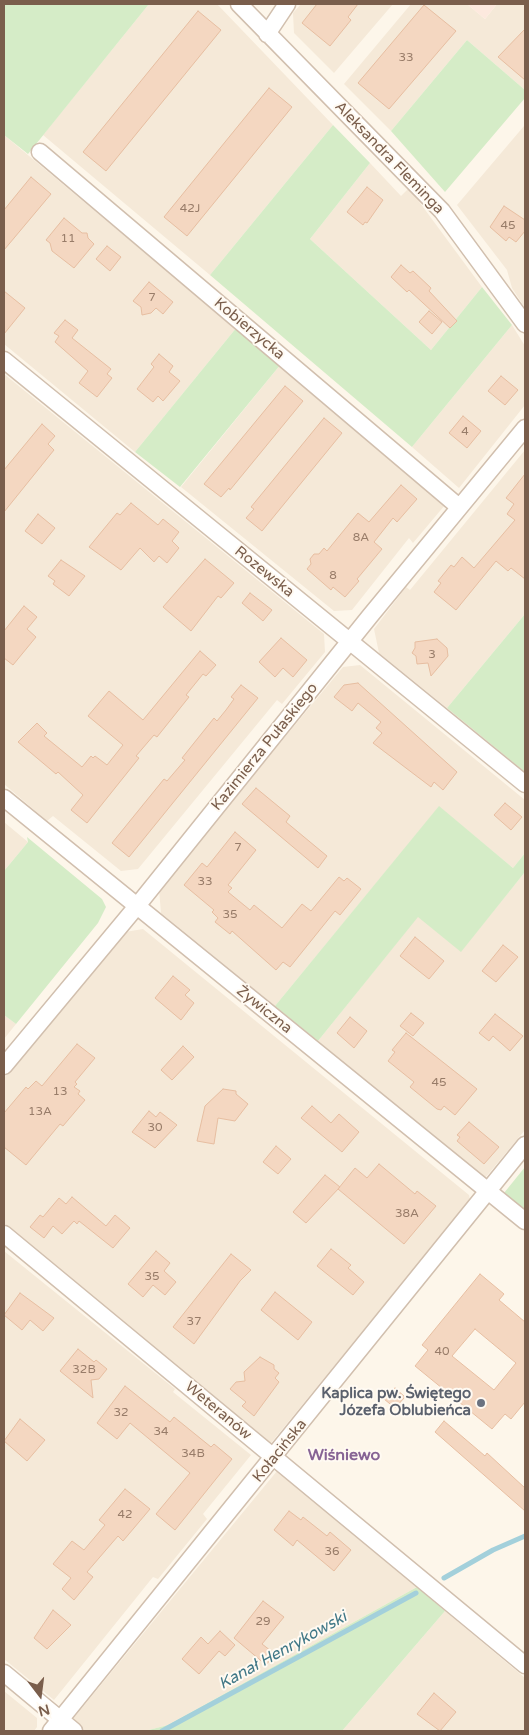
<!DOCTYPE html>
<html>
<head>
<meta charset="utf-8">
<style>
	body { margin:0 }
	#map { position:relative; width:529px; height:1735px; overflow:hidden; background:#fdf6ea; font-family:"Varela Round",sans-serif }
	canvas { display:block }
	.frame { position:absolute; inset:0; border:5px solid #7a5e4c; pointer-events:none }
	.north { position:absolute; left:15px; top:1670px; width:50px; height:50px; -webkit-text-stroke:4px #fffaf2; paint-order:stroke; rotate:165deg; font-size:14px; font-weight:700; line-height:20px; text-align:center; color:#7a5e4c }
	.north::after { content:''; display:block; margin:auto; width:18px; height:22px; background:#7a5e4c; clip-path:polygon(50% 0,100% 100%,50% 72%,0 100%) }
</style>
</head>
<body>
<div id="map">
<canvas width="529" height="1735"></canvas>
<div class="frame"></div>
<div class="north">N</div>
</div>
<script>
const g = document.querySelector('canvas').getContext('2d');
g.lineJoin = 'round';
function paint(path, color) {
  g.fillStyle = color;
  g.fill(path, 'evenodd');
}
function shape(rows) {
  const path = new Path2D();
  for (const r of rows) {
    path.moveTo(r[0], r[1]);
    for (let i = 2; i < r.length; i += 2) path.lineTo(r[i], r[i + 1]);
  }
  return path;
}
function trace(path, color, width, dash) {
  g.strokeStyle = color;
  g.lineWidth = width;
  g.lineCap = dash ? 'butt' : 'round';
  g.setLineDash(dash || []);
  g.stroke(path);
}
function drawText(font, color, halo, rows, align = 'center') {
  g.font = font + ' "Varela Round",sans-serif';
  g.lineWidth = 4;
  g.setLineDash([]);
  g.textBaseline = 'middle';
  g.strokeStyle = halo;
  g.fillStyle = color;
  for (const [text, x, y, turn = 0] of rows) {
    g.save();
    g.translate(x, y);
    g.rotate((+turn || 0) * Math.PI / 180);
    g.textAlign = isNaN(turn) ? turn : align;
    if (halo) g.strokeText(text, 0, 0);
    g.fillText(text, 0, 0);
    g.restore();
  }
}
paint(shape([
	[149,4,217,4,333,125,210,275,43,135],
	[301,4,393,4,334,73,294,33,293,13],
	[411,4,467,4,485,19,497,4,525,4,525,90,467,40,391,131,344,84],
	[524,126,525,126,525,308,512,288,507,270,457,205],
	[4,135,193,293,237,327,135,452,4,344],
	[370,163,401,196,409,188,482,287,431,350,310,239],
	[512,325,525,346,525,405,459,488,412,447],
	[281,364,445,505,413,543,409,538,352,610,334,611,181,487],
	[4,374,324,634,325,652,282,704,277,700,138,869,121,871,53,816,47,821,4,784],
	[525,450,525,614,447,708,379,653,374,629,406,587,410,590],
	[360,665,525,800,525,853,513,868,439,807,275,1006,161,913,159,889,343,667],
	[4,822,28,842,4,871],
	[525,872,525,1130,485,1178,318,1041,418,916,461,951],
	[143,929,469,1195,470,1200,271,1443,98,1304,4,1223,4,1078,125,932],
	[4,1015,16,1024,4,1039],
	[4,1251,175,1389,173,1392,251,1455,203,1514,207,1519,158,1579,153,1577,54,1700,4,1659],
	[277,1471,417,1587,168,1725,145,1731,85,1731,72,1720],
	[445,1611,525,1678,525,1731,342,1731],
	[4,1691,37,1718,37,1727,34,1731,4,1731]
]), '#f5e9d8');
paint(shape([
	[467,4,497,4,485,19]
]), '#fde9de');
paint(shape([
	[4,4,149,4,28,154,4,135],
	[467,40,525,90,525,98,445,192,391,131],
	[333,125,370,163,310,239,431,350,482,287,512,325,412,447,210,275],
	[237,327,281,364,180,487,135,452],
	[525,614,525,772,447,708],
	[439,806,513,868,525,853,525,872,461,952,418,917,318,1041,275,1006],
	[27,837,102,899,106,907,98,923,16,1024,4,1015,4,871,28,842],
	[525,1167,525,1210,504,1193],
	[417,1587,445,1611,342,1731,145,1731,168,1725]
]), '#d5ecc7');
trace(shape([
	[444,1578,493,1550,525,1536],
	[162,1731,416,1593]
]), '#a3d0db', 5);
const building = shape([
	[317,4,358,4,348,17,351,20,330,46,302,23,317,4],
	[424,5,456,31,389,109,358,83,424,5],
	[198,11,221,30,106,171,83,152,198,11],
	[525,29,525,80,498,57,525,29],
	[269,88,292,107,187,236,164,217,269,88],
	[31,177,51,194,4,250,4,210,31,177],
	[367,187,383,200,367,223,365,222,363,225,347,212,367,187],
	[504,206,525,220,525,231,516,242,509,237,506,241,490,227,504,206],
	[64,218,82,233,87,233,88,238,94,244,74,268,52,251,50,243,46,240,64,218],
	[107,246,121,257,110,271,96,259,107,246],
	[401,265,410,273,413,271,431,288,429,291,457,321,450,328,409,290,407,292,391,277,401,265],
	[149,282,173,302,163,314,156,308,151,313,142,315,141,307,133,301,149,282],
	[4,291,25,308,4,334,4,291],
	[429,311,442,322,432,334,419,322,429,311],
	[65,320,78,330,72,338,111,369,107,374,112,378,97,397,79,383,88,371,55,342,59,336,54,333,65,320],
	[159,354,173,366,169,372,180,381,163,401,158,396,153,402,137,389,154,367,151,364,159,354],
	[501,376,518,390,505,405,488,391,501,376],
	[285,386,303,401,230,490,229,488,221,497,204,484,285,386],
	[463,416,481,431,467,448,449,433,463,416],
	[324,418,342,433,262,531,246,518,254,509,251,507,324,418],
	[42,424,55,436,48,444,54,450,4,512,4,470,42,424],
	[525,474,525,579,511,568,508,571,496,561,456,610,434,592,441,583,438,581,451,565,454,567,462,557,474,568,515,520,507,514,514,504,506,498,525,474],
	[401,485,417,499,397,522,393,518,374,542,382,549,357,579,359,581,345,597,333,587,331,590,307,569,311,564,310,559,314,554,319,554,324,548,327,551,358,513,369,522,401,485],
	[131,503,158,525,163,519,179,532,172,541,179,548,167,563,159,556,154,562,140,548,121,570,89,547,117,513,120,515,131,503],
	[38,514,55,528,42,544,25,531,38,514],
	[205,559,234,583,221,598,218,596,191,631,163,607,205,559],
	[61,560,85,576,69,596,53,584,55,581,48,576,61,560],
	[250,593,272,610,263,621,242,603,250,593],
	[24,606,37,617,27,629,36,637,13,665,4,658,4,631,24,606],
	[281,638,307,660,293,677,283,668,275,677,259,662,281,638],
	[437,639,447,648,448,656,431,676,428,663,417,664,416,656,412,653,415,648,415,642,437,639],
	[200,651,216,665,206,676,203,674,186,695,189,697,157,737,154,735,136,756,139,758,87,823,71,810,83,795,58,772,56,774,18,742,37,723,47,733,44,736,82,767,91,756,93,758,95,756,107,765,123,745,88,716,109,691,143,720,200,651],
	[358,683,457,772,443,790,434,782,431,787,373,743,382,733,376,728,381,722,358,703,352,711,334,697,344,685,358,683],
	[241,685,258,698,129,857,112,843,164,779,167,781,185,760,182,758,214,718,217,721,226,710,234,699,231,697,241,685],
	[256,788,290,816,286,822,327,856,318,868,242,804,256,788],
	[505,803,522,817,511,830,494,815,505,803],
	[235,832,256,850,228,885,232,888,228,892,250,910,254,905,282,928,302,904,311,911,339,877,344,881,347,878,361,889,340,915,335,911,290,967,283,962,276,970,232,931,230,934,215,922,218,918,212,912,214,910,184,885,202,863,207,867,235,832],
	[415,937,444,961,429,979,400,956,415,937],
	[503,945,518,957,496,982,482,971,503,945],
	[173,976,190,990,185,995,194,1003,181,1020,155,998,173,976],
	[411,1013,424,1023,413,1036,400,1026,411,1013],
	[495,1014,523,1036,510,1051,493,1036,489,1041,479,1033,495,1014],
	[350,1017,367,1031,354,1048,337,1033,350,1017],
	[406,1033,477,1089,455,1115,444,1106,441,1110,437,1109,410,1087,414,1082,388,1061,395,1052,392,1050,406,1033],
	[77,1044,95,1058,75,1082,77,1084,74,1087,80,1091,78,1094,85,1100,63,1126,60,1124,26,1165,4,1147,4,1113,26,1087,28,1089,36,1081,42,1086,77,1044],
	[183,1046,194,1057,172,1080,161,1070,183,1046],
	[223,1089,236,1091,236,1094,248,1104,235,1121,218,1118,214,1144,197,1141,205,1106,223,1089],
	[312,1106,331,1123,339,1114,359,1132,342,1152,301,1118,312,1106],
	[149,1111,156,1117,160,1112,177,1125,155,1148,132,1132,149,1111],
	[469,1122,499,1147,484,1164,457,1141,460,1137,457,1135,469,1122],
	[276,1146,291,1159,278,1174,263,1162,276,1146],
	[379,1164,415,1194,417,1191,436,1206,404,1244,338,1189,355,1168,367,1178,379,1164],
	[325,1175,340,1187,306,1223,293,1212,325,1175],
	[72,1197,106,1226,115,1215,130,1228,113,1248,79,1221,77,1224,74,1221,62,1234,53,1226,44,1238,30,1227,40,1215,43,1217,59,1198,66,1204,72,1197],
	[331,1249,351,1265,348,1268,364,1282,353,1295,317,1266,331,1249],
	[156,1251,170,1263,164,1271,176,1282,165,1295,153,1285,143,1297,128,1284,156,1251],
	[231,1254,251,1270,240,1281,194,1344,173,1327,231,1254],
	[480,1274,504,1294,499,1300,525,1322,525,1402,511,1419,505,1414,492,1429,415,1366,428,1350,422,1345,480,1274],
	[475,1329,516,1363,494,1390,452,1356,475,1329],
	[275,1292,312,1322,298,1340,261,1310,275,1292],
	[20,1293,54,1318,43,1331,30,1320,22,1330,4,1315,20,1293],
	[78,1349,94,1362,96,1360,107,1369,99,1379,91,1380,93,1398,60,1371,78,1349],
	[260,1357,274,1365,274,1369,279,1373,275,1378,279,1382,254,1416,242,1406,246,1402,230,1389,236,1382,245,1381,244,1372,260,1357],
	[125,1386,170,1422,174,1417,211,1447,214,1444,232,1459,175,1530,156,1514,190,1473,130,1423,117,1439,97,1423,125,1386],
	[395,1388,405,1397,395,1408,384,1399,395,1388],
	[20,1419,45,1440,27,1461,4,1441,20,1419],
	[444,1421,485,1456,487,1453,525,1488,525,1511,435,1432,444,1421],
	[125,1489,150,1509,123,1541,118,1536,87,1572,93,1577,74,1600,62,1589,71,1578,53,1564,72,1541,84,1550,105,1525,99,1520,125,1489],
	[289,1511,301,1520,303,1517,327,1536,330,1532,351,1550,334,1571,297,1540,293,1546,274,1530,289,1511],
	[263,1601,284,1617,262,1644,275,1654,266,1665,234,1638,263,1601],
	[53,1610,71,1625,47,1649,34,1638,53,1610],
	[220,1631,235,1645,225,1656,219,1651,199,1674,182,1659,201,1637,208,1644,220,1631],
	[434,1693,456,1712,440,1731,417,1714,434,1693]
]);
paint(building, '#f4d7c1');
trace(building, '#e7bea1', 1);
const street = shape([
	[239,4,442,211,525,324],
	[267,34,287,4],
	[40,152,459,507],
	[4,360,525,784],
	[4,798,525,1221],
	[4,1066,137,906,370,616,525,428],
	[4,1234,525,1665],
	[4,1673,74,1731],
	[51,1731,525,1145]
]);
trace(street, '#d1bfae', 19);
trace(street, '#fff', 16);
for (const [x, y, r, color] of [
	[481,1403,5,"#6b7280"]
]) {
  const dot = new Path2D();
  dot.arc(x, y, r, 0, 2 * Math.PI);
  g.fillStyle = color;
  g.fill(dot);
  trace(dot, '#fffaf2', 2);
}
drawText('12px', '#987c69', null, [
	["33",406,58],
	["42J",190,209],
	["45",508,226],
	["11",68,239],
	["7",152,298],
	["4",465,432],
	["8A",361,538],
	["8",333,576],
	["3",432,655],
	["7",238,848],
	["33",205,882],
	["35",230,915],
	["45",439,1083],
	["13",60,1092],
	["13A",40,1112],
	["30",155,1128],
	["38A",407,1214],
	["35",152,1277],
	["37",194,1322],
	["40",442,1352],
	["32B",84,1370],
	["32",121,1413],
	["34",161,1432],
	["34B",193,1454],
	["42",125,1515],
	["36",332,1552],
	["29",263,1622]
]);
drawText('15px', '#7a5e4c', '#fffaf2', [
	["Aleksandra Fleminga",389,158,46],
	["Kobierzycka",249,329,40],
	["Rozewska",264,572,39],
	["Kazimierza Pułaskiego",265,747,-51],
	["Żywiczna",264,1010,39],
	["Weteranów",218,1411,40],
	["Kołacińska",280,1451,-51]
]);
drawText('bold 15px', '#5b616d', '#fffaf2', [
	["Kaplica pw. Świętego",471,1394],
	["Józefa Oblubieńca",471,1411]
], 'right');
drawText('bold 16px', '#876495', '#fffaf2', [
	["Wiśniewo",344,1456]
]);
drawText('italic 16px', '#417887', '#fffaf2', [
	["Kanał Henrykowski",283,1651,-29]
]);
</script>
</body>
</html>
